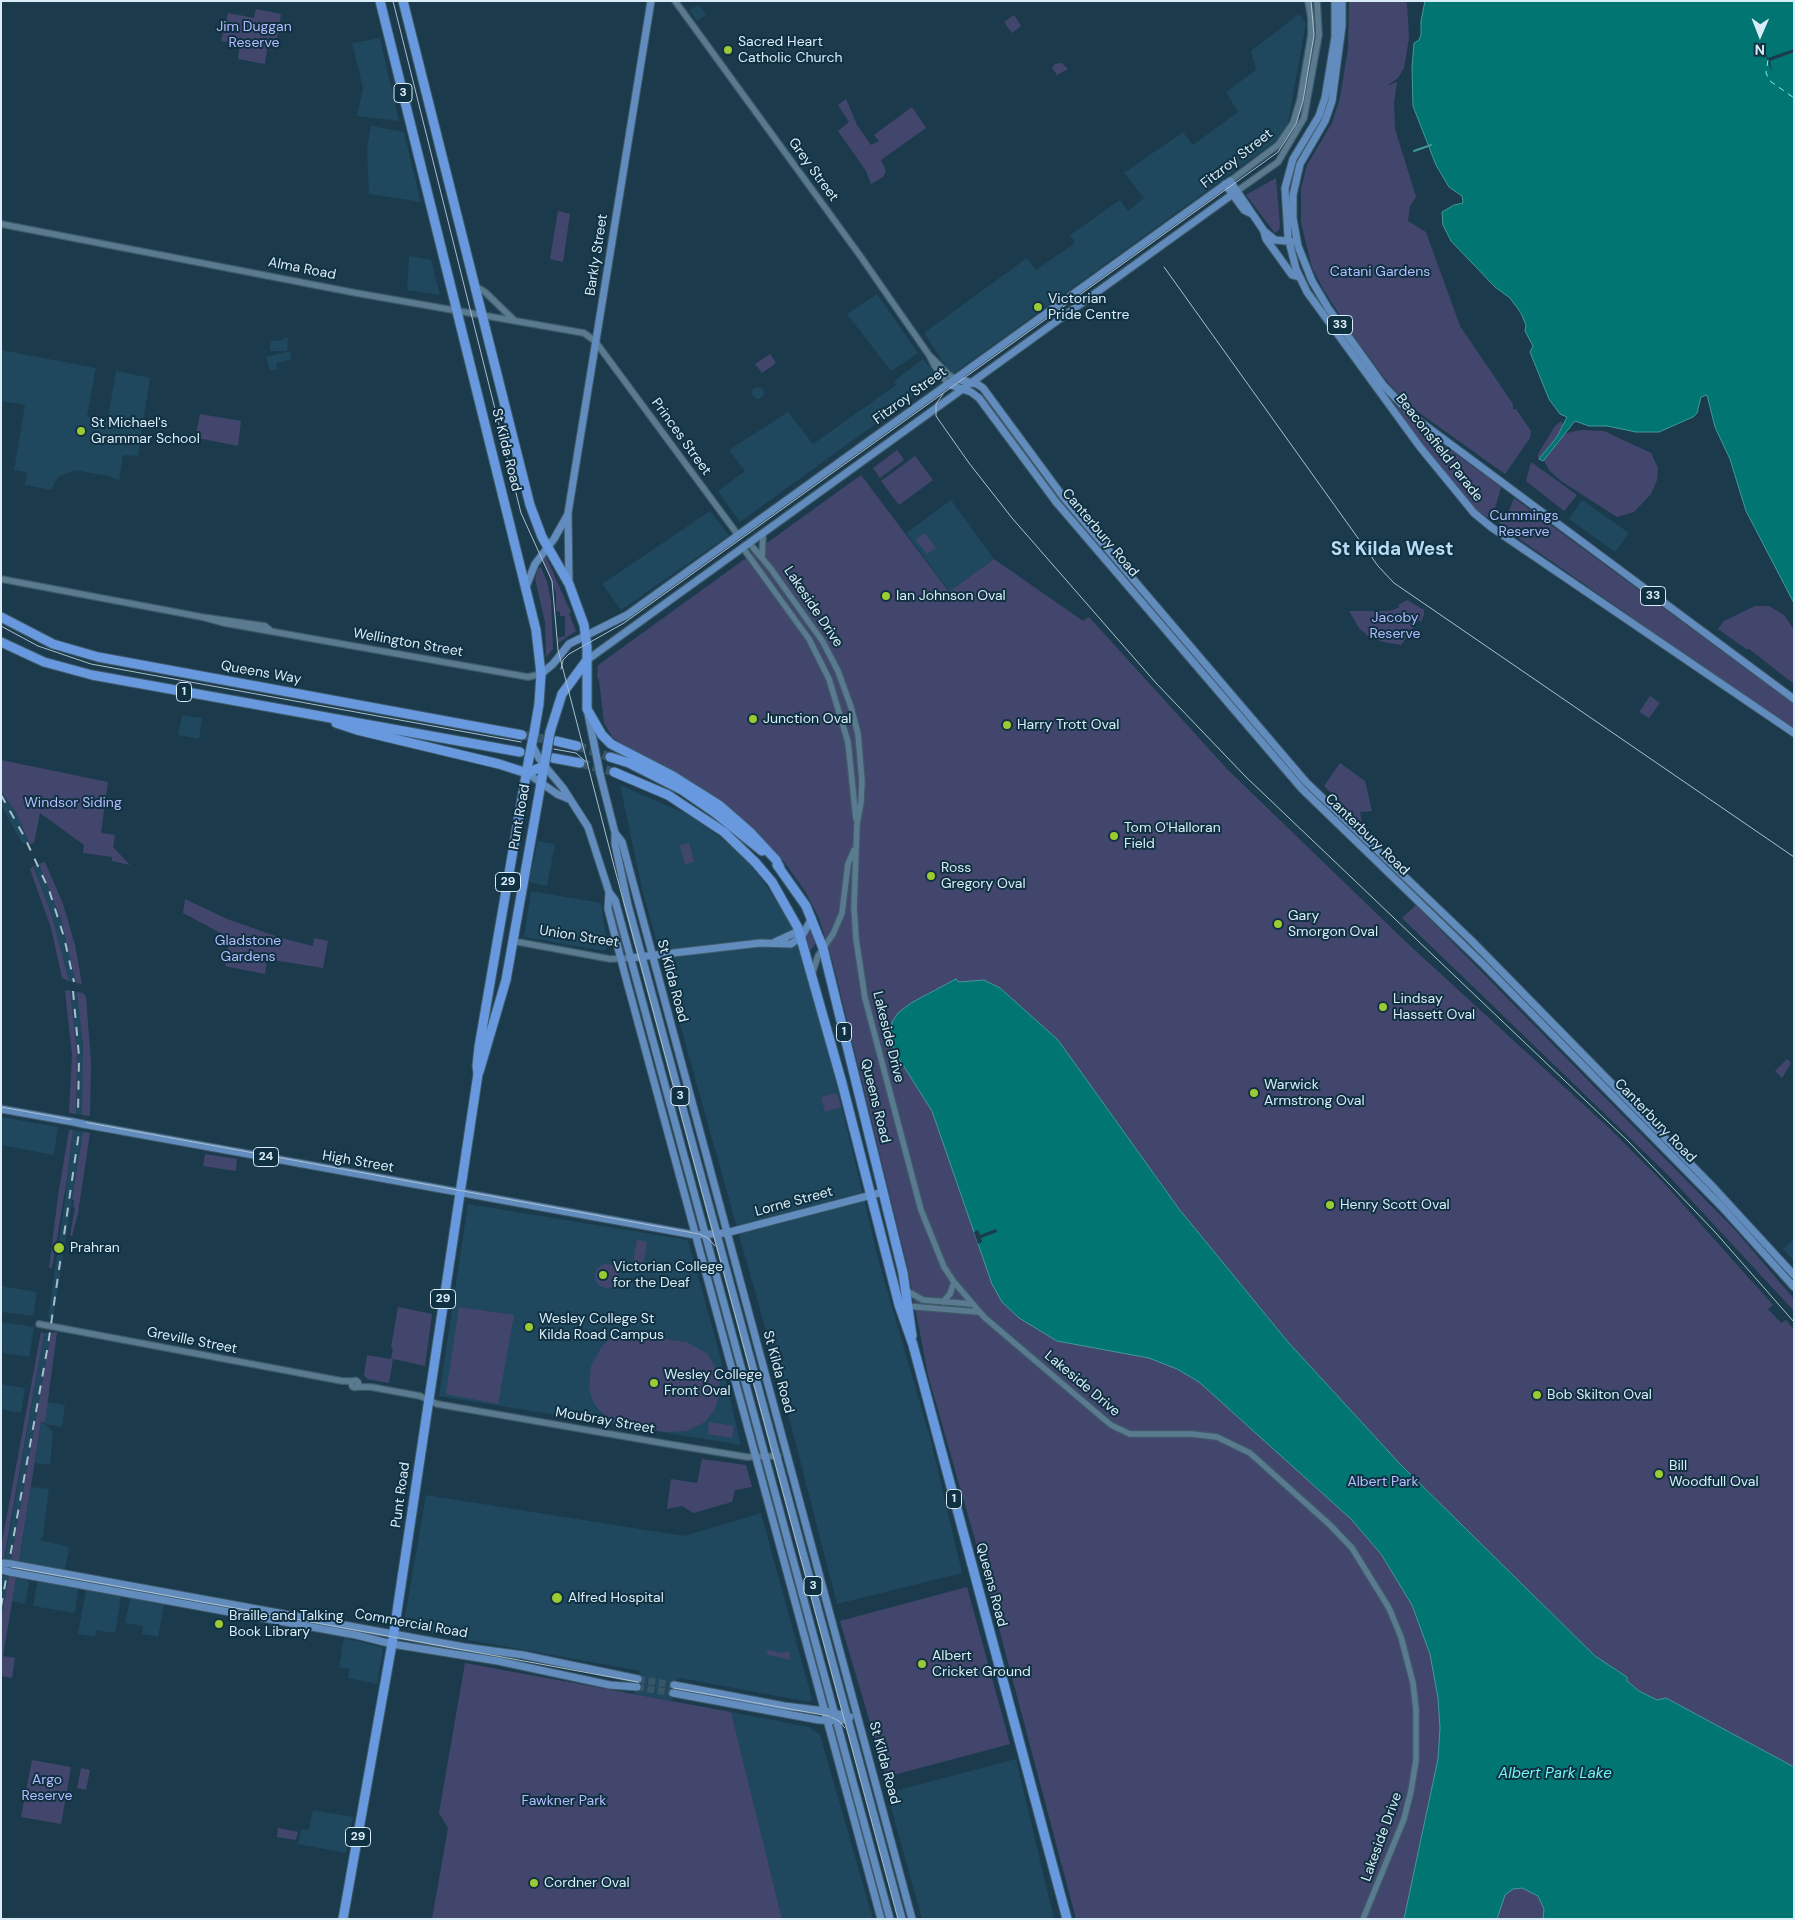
<!DOCTYPE html>
<html>
<head>
<meta charset="utf-8">
<style>
	body { margin:0 }
	#map { position:relative; width:1795px; height:1920px; overflow:hidden; background:#1b3b4d; font-family:"DM Sans",sans-serif }
	canvas { display:block }
	.frame { position:absolute; inset:0; border:2px solid #daecf8; pointer-events:none }
	.north { position:absolute; left:1735px; top:10px; width:50px; height:50px; -webkit-text-stroke:4px #103142; paint-order:stroke; rotate:181deg; font-size:14px; font-weight:700; line-height:20px; text-align:center; color:#daecf8 }
	.north::after { content:''; display:block; margin:auto; width:18px; height:22px; background:#daecf8; clip-path:polygon(50% 0,100% 100%,50% 72%,0 100%) }
</style>
</head>
<body>
<div id="map">
<canvas width="1795" height="1920"></canvas>
<div class="frame"></div>
<div class="north">N</div>
</div>
<script>
const g = document.querySelector('canvas').getContext('2d');
g.lineJoin = 'round';
function paint(path, color) {
  g.fillStyle = color;
  g.fill(path, 'evenodd');
}
function shape(rows) {
  const path = new Path2D();
  for (const r of rows) {
    if (r.length === 3) {
      path.moveTo(r[0] + r[2], r[1]);
      path.arc(r[0], r[1], r[2], 0, 2 * Math.PI);
      continue;
    }
    path.moveTo(r[0], r[1]);
    for (let i = 2; i < r.length; i += 2) path.lineTo(r[i], r[i + 1]);
  }
  return path;
}
function trace(path, color, width, dash) {
  g.strokeStyle = color;
  g.lineWidth = width;
  g.lineCap = dash ? 'butt' : 'round';
  g.setLineDash(dash || []);
  g.stroke(path);
}
function drawText(font, color, halo, rows, align = 'center') {
  g.font = font + ' "DM Sans",sans-serif';
  g.lineWidth = 4;
  g.setLineDash([]);
  g.textBaseline = 'middle';
  g.strokeStyle = halo;
  g.fillStyle = color;
  for (const [text, x, y, turn = 0] of rows) {
    g.save();
    g.translate(x, y);
    g.rotate((+turn || 0) * Math.PI / 180);
    g.textAlign = isNaN(turn) ? turn : align;
    if (halo) g.strokeText(text, 0, 0);
    g.fillText(text, 0, 0);
    g.restore();
  }
}
paint(shape([
	[699,5,706,15,697,21,689,10],
	[1299,14,1306,23,1287,129,1281,137,954,373,950,372,924,333,1027,258,1036,270,1075,243,1070,235,1120,200,1128,211,1144,198,1124,173,1183,132,1193,145,1238,112,1226,92,1256,70,1251,51],
	[380,38,399,121,357,116,363,88,352,43],
	[371,126,404,132,421,202,369,194,367,148],
	[409,256,431,260,440,295,407,290],
	[877,294,918,353,891,371,847,314],
	[283,337,288,338,287,351,270,351,270,341,283,340],
	[1,350,96,368,87,416,105,420,108,417,116,371,150,378,138,456,123,455,119,480,108,476,75,470,58,477,51,490,25,485,27,472,14,470,25,405,1,401],
	[290,351,292,359,276,363,277,369,270,371,266,357],
	[923,359,939,378,740,522,718,491,745,471,729,450,788,412,813,444,896,385,894,381],
	[758,393,6],
	[951,500,994,559,950,592,906,533],
	[1582,500,1629,533,1615,552,1569,519],
	[710,511,729,535,621,610,602,584],
	[182,715,202,718,199,739,178,735],
	[620,785,698,819,751,863,792,924,828,1050,879,1262,931,1441,962,1573,837,1604,775,1363,642,889],
	[1,791,15,811,30,844,22,843,1,805],
	[538,841,555,844,547,886,529,882],
	[39,863,55,900,70,950,76,983,69,981,52,916,33,866],
	[531,891,601,903,608,947,604,951,524,937],
	[70,990,77,992,81,1019,84,1077,82,1115,76,1114,77,1052],
	[1,1117,58,1127,54,1155,1,1145],
	[73,1130,83,1132,53,1319,48,1318,65,1200],
	[468,1204,688,1240,717,1344,741,1445,439,1396],
	[1794,1239,1794,1261,1783,1249],
	[1,1286,37,1292,33,1316,1,1312],
	[1,1322,34,1327,29,1357,3,1353],
	[44,1333,51,1333,11,1560,5,1559],
	[1,1384,25,1388,21,1413,1,1409],
	[47,1402,65,1405,62,1427,45,1424,53,1432,50,1465,35,1463,41,1422,44,1424],
	[31,1487,49,1489,43,1535,40,1540,69,1547,65,1570,19,1562],
	[426,1495,684,1536,761,1513,812,1699,809,1702,680,1678,675,1681,672,1701,634,1694,634,1692,636,1692,640,1671,403,1628],
	[2,1575,9,1576,1,1618,1,1580],
	[16,1578,27,1580,29,1583,25,1604,12,1601],
	[38,1581,78,1589,75,1613,33,1606],
	[86,1590,121,1597,115,1633,96,1630,95,1637,78,1634],
	[130,1598,164,1605,158,1637,142,1634,143,1626,125,1623],
	[344,1638,381,1647,383,1650,377,1684,348,1678,349,1669,339,1667],
	[731,1712,809,1727,820,1735,873,1919,782,1919],
	[1016,1759,1054,1919,922,1919,887,1793],
	[313,1810,353,1817,346,1853,298,1844,301,1829,309,1830]
]), '#1f475d');
paint(shape([
	[1349,1,1405,1,1407,4,1409,38,1404,68,1398,78,1387,86,1397,82,1394,103,1395,129,1416,197,1410,206,1408,221,1426,232,1460,326,1513,404,1513,409,1516,409,1531,431,1530,438,1505,474,1414,409,1388,383,1352,334,1323,289,1312,267,1301,223,1301,188,1307,165,1332,123,1340,98,1348,49],
	[256,9,281,14,276,44,268,42,265,64,238,59,240,44,221,41,228,13,254,18],
	[1014,15,1021,26,1012,33,1004,22],
	[1062,63,1068,69,1057,75,1052,68,1055,64],
	[846,99,857,125,871,145,879,141,874,135,912,107,926,128,881,160,886,171,883,177,871,184,866,171,838,131,849,122,838,105],
	[1276,178,1280,225,1279,230,1275,233,1246,195],
	[558,211,570,214,563,262,550,259],
	[770,354,776,363,762,373,755,364],
	[1393,403,1420,428,1501,487,1492,519,1480,514,1460,494,1391,404],
	[200,414,241,421,238,446,198,438,196,434],
	[1561,421,1564,426,1543,460,1563,434,1580,430,1604,431,1651,453,1658,468,1657,480,1651,494,1634,512,1617,517,1561,481,1549,470,1545,462,1538,459,1538,454,1555,426],
	[897,450,904,460,880,478,873,468],
	[915,456,933,480,899,505,881,481],
	[1531,462,1577,495,1564,511,1526,481],
	[861,475,949,592,994,559,1083,621,1089,617,1227,769,1407,943,1608,1127,1663,1182,1773,1305,1768,1309,1781,1323,1786,1320,1794,1330,1794,1919,1076,1919,983,1568,928,1375,907,1265,833,963,819,918,805,891,785,863,774,850,746,826,613,738,604,723,599,680,597,677,598,666,601,663],
	[1514,498,1794,704,1794,730,1505,529,1499,523,1508,514],
	[925,533,936,548,927,554,916,540],
	[546,557,567,604,571,612,569,614,576,631,558,643,558,638,565,636,565,616,560,616,560,612,556,611,556,593,543,560],
	[541,567,547,582,551,601,553,649,546,657,545,622,535,579,538,569],
	[1407,600,1424,610,1424,615,1421,622,1419,620,1401,645,1383,642,1368,636,1359,628,1349,611,1390,611,1400,607,1398,605],
	[1755,606,1769,606,1784,615,1794,630,1794,684,1749,649,1746,649,1718,629,1724,621],
	[1650,696,1660,703,1649,718,1639,712],
	[1,760,108,782,101,833,115,835,113,847,130,865,112,861,112,857,83,853,84,845,40,813,34,843,30,844,15,811,1,791],
	[1340,763,1365,781,1372,811,1360,812,1362,823,1324,786],
	[689,843,694,862,685,864,680,845],
	[45,862,63,904,75,945,82,984,76,983,61,919,39,864],
	[33,866,52,916,69,981,62,978,51,928,30,869],
	[185,899,227,919,281,938,313,946,314,938,328,941,323,968,267,959,265,974,225,966,230,938,183,913],
	[610,902,613,902,625,951,622,952],
	[1416,905,1736,1231,1794,1299,1794,1311,1667,1174,1402,918],
	[810,929,816,943,810,951,806,939],
	[70,990,77,1052,76,1114,69,1113,72,1055,65,991],
	[77,992,83,993,86,997,91,1063,90,1116,82,1115,83,1046],
	[1787,1059,1791,1063,1782,1078,1775,1071],
	[837,1093,841,1107,825,1112,821,1097],
	[69,1130,73,1130,67,1178,52,1268,49,1268,58,1196],
	[83,1132,90,1133,78,1213,72,1236,70,1235,75,1208,73,1207,74,1200,72,1200],
	[205,1154,237,1159,236,1171,203,1166],
	[637,1240,647,1242,643,1265,633,1263],
	[607,1276,12],
	[398,1307,432,1314,425,1366,393,1359,389,1383,367,1379,364,1375,367,1355,391,1359,393,1348,391,1347],
	[459,1307,514,1315,498,1404,446,1394],
	[41,1332,44,1333,4,1559,1,1558,1,1547],
	[57,1332,45,1422,41,1422,19,1561,11,1560,51,1333],
	[624,1334,687,1342,708,1354,719,1375,720,1392,715,1409,705,1422,687,1431,665,1432,616,1423,601,1412,595,1405,589,1390,591,1366,602,1346,610,1339],
	[709,1422,734,1426,732,1438,708,1434],
	[702,1459,746,1465,752,1487,735,1490,732,1502,693,1513,682,1506,667,1509,671,1479,697,1483],
	[9,1576,16,1578,3,1656,15,1658,12,1678,1,1676,1,1618],
	[967,1587,1010,1744,886,1777,840,1621],
	[766,1649,780,1653,789,1651,791,1660,768,1655],
	[465,1663,731,1712,782,1919,432,1919,448,1828,439,1813],
	[32,1760,71,1767,61,1824,21,1817],
	[81,1768,90,1770,86,1790,77,1788],
	[278,1828,298,1832,296,1840,277,1837]
]), '#43466c');
const water = shape([
	[1425,1,1794,1,1794,603,1746,511,1730,459,1715,427,1707,395,1701,397,1697,413,1693,417,1659,432,1636,432,1607,426,1589,426,1575,421,1543,461,1539,459,1557,437,1567,417,1560,414,1549,399,1530,352,1533,346,1525,331,1526,325,1521,313,1510,298,1495,287,1451,241,1443,225,1442,212,1454,205,1463,203,1462,196,1449,187,1436,165,1413,106,1412,68,1414,43,1419,40,1421,35,1421,21,1425,1],
	[956,979,959,982,984,980,1000,988,1058,1040,1179,1209,1288,1342,1400,1464,1595,1656,1627,1677,1627,1681,1639,1691,1657,1700,1666,1698,1794,1767,1794,1919,1543,1919,1544,1909,1538,1896,1522,1888,1513,1889,1505,1895,1497,1919,1404,1919,1438,1759,1440,1728,1438,1698,1430,1654,1412,1605,1381,1554,1351,1519,1199,1382,1177,1369,1149,1358,1057,1341,1019,1318,1002,1302,992,1284,932,1111,896,1054,891,1039,892,1022,898,1013,911,1003,956,979]
]);
paint(water, '#007572');
trace(water, '#41999a', 1);
paint(shape([
	[1763,48,1768,58,1794,49,1794,52,1770,61,1772,72],
	[996,1229,997,1232,981,1238,982,1242,978,1244,974,1232,978,1230,980,1235]
]), '#1b3b4d');
trace(shape([
	[1414,151,1431,145]
]), '#41999a', 2);
trace(shape([
	[1768,60,1766,73,1770,81,1794,98]
]), '#72f8f2', 1, [6, 5]);
trace(shape([
	[638,1679,674,1685],
	[637,1687,673,1693]
]), '#385667', 7, [7, 3.5]);
trace(shape([
	[522,735,556,741],
	[577,746,610,757],
	[580,763,614,772]
]), '#385667', 9, [9, 4.5]);
const minor = shape([
	[675,1,861,257,929,355,934,365,948,384],
	[1230,181,1278,145,1293,123,1300,100,1311,35,1311,18,1308,1],
	[1237,191,1278,162,1304,118,1319,35,1317,1],
	[1,224,356,293,584,333,595,341,738,535],
	[475,286,485,292,514,320],
	[929,355,949,375,956,379],
	[750,544,771,569,823,642,838,671,851,707,858,734,862,781,861,802,857,824,854,907,856,939,865,998,921,1210,944,1267,954,1282,984,1317,1111,1425,1130,1434,1192,1434,1217,1437,1250,1453,1330,1525,1352,1548,1389,1608,1401,1637,1413,1683,1416,1709,1416,1760,1411,1791,1404,1819,1363,1919],
	[743,548,809,639,829,679,848,742,856,819],
	[762,557,763,534],
	[1,579,202,617,265,626,270,630],
	[202,617,224,623,528,677,541,674],
	[513,941,610,959,630,958],
	[812,974,818,956,833,934,842,913,848,864,854,850],
	[907,1291,923,1300,972,1304],
	[943,1302,950,1294,954,1282],
	[906,1306,979,1312],
	[39,1324,342,1381,353,1381],
	[355,1384,3.5],
	[357,1387,371,1387,420,1396,437,1404,668,1444,747,1457,778,1456]
]);
const major = shape([
	[1335,1,1335,37,1325,98,1319,116,1293,159,1285,188,1288,237,1296,269,1307,292,1420,447,1474,513,1491,527,1794,733],
	[1342,1,1342,26,1332,101,1325,121,1300,164,1293,195,1293,218,1298,246,1312,281,1328,308,1384,386,1414,417,1794,699],
	[1225,184,1244,210,1252,214],
	[1264,232,1266,239,1292,275,1299,277],
	[956,379,977,384,983,388,1064,498,1306,782,1471,940,1714,1188,1794,1275],
	[948,384,971,392,979,398,1056,502,1302,789,1484,965,1721,1206,1794,1287],
	[569,584,568,513,651,1],
	[526,587,535,564,554,539,568,514],
	[587,660,1237,191],
	[541,674,553,664,569,644,627,615,1230,181,1264,231,1275,240,1297,242],
	[588,714,594,744],
	[543,764,563,788,588,827,609,892,615,900,890,1919],
	[527,773,557,794,569,799],
	[600,774,615,833,615,844,628,905,902,1919],
	[615,833,622,842,912,1919],
	[609,892,608,909,624,971,881,1919],
	[775,942,799,931],
	[630,958,760,943,791,944,802,936,812,918],
	[1,1109,74,1122],
	[83,1124,695,1235,726,1233,883,1192],
	[11,1564,464,1647,523,1655,638,1679],
	[10,1572,356,1635,392,1644,498,1661,610,1685,637,1687],
	[674,1685,784,1706,825,1711,850,1717],
	[673,1693,819,1720,837,1721,849,1719]
]);
const highway = shape([
	[380,1,536,630,541,674,539,704,534,733],
	[403,1,530,505,542,537,569,584,584,625,587,647,587,709,602,735,611,744,673,776,719,805,751,833,776,860,780,868],
	[1,617,53,644,98,657,522,735],
	[1,642,44,662,92,675,520,752],
	[336,723,357,730,499,764,527,773,544,766],
	[550,732,562,694,587,660],
	[556,741,577,746],
	[610,757,629,763,682,790,714,812,762,851],
	[553,758,580,763],
	[614,772,668,795,724,832,756,863,772,882,798,928,842,1083,899,1305,913,1345,1067,1919],
	[777,865,806,906,823,948,903,1273,912,1336],
	[479,1072,506,980,545,761],
	[343,1919,393,1638,478,1074,477,1066,479,1047,529,758]
]);
trace(minor, '#3e5a69', 8);
trace(major, '#3e5a69', 9);
trace(highway, '#3e5a69', 11);
trace(minor, '#5a7b8f', 5.5);
trace(major, '#628cbe', 7);
trace(highway, '#6898dd', 9);
trace(shape([
	[393,1,521,513,552,581,558,650,614,866,898,1919],
	[1164,267,1378,566,1394,583,1794,857],
	[943,394,936,404,936,416,969,463,1012,518,1156,683,1246,777,1628,1141,1715,1232,1794,1322],
	[1,626,38,646,91,664,521,742],
	[561,669,563,660,569,654,624,623,1278,152,1296,124,1303,101,1314,35,1311,1],
	[554,749,576,753,586,762],
	[1,1107,699,1234,708,1238,715,1246],
	[1,1565,638,1682],
	[674,1688,829,1716,839,1721,845,1728]
]), '#a9bfcc', 1);
trace(shape([
	[1,795,24,836,49,890,64,937,74,982],
	[73,991,79,1056,78,1114],
	[1,1607,48,1345,79,1132]
]), '#a9bfcc', 2, [9, 9]);
const majorBridge = shape([
	[594,744,600,774],
	[532,745,540,760],
	[74,1122,83,1124],
	[3,1563,11,1564],
	[2,1570,10,1572]
]);
const highwayBridge = shape([
	[529,758,534,733],
	[545,761,550,732]
]);
trace(majorBridge, '#3e5a69', 9, []);
trace(highwayBridge, '#3e5a69', 11, []);
trace(majorBridge, '#628cbe', 7);
trace(highwayBridge, '#6898dd', 9);
for (const [x, y, r, color] of [
	[728,50,5,"#9cca32"],
	[1038,307,5,"#9cca32"],
	[81,431,5,"#9cca32"],
	[886,596,5,"#9cca32"],
	[753,719,5,"#9cca32"],
	[1007,725,5,"#9cca32"],
	[1114,836,5,"#9cca32"],
	[931,876,5,"#9cca32"],
	[1278,924,5,"#9cca32"],
	[1383,1007,5,"#9cca32"],
	[1254,1093,5,"#9cca32"],
	[1330,1205,5,"#9cca32"],
	[59,1248,6,"#9cca32"],
	[603,1275,5,"#9cca32"],
	[529,1327,5,"#9cca32"],
	[654,1383,5,"#9cca32"],
	[1537,1395,5,"#9cca32"],
	[1659,1474,5,"#9cca32"],
	[557,1598,6,"#9cca32"],
	[219,1624,5,"#9cca32"],
	[922,1664,5,"#9cca32"],
	[534,1883,5,"#9cca32"]
]) {
  const dot = new Path2D();
  dot.arc(x, y, r, 0, 2 * Math.PI);
  g.fillStyle = color;
  g.fill(dot);
  trace(dot, '#103142', 2);
}
for (const [x, y, w] of [
	[403,93,18],
	[1340,325,25],
	[1653,596,25],
	[184,692,15],
	[508,882,25],
	[844,1032,15],
	[680,1096,18],
	[266,1157,25],
	[443,1299,25],
	[954,1499,15],
	[813,1586,18],
	[358,1837,25]
]) {
  const box = new Path2D();
  box.roundRect(x - w / 2, y - 9.5, w, 19, 4);
  g.fillStyle = '#103142';
  g.fill(box);
  trace(box, '#daecf8', 1);
}
drawText('bold 12px', '#daecf8', null, [
	["3",403,93],
	["33",1340,325],
	["33",1653,596],
	["1",184,692],
	["29",508,882],
	["1",844,1032],
	["3",680,1096],
	["24",266,1157],
	["29",443,1299],
	["1",954,1499],
	["3",813,1586],
	["29",358,1837]
]);
drawText('14px', '#b6bcff', '#103142', [
	["Jim Duggan",254,27],
	["Reserve",254,43],
	["Catani Gardens",1380,272],
	["Cummings",1524,516],
	["Reserve",1524,532],
	["Jacoby",1395,618],
	["Reserve",1395,634],
	["Windsor Siding",73,803],
	["Gladstone",248,941],
	["Gardens",248,957],
	["Albert Park",1383,1482],
	["Argo",47,1780],
	["Reserve",47,1796],
	["Fawkner Park",564,1801]
]);
drawText('14px', '#daecf8', '#103142', [
	["Sacred Heart",738,42],
	["Catholic Church",738,58],
	["Victorian",1048,299],
	["Pride Centre",1048,315],
	["St Michael's",91,423],
	["Grammar School",91,439],
	["Ian Johnson Oval",896,596],
	["Junction Oval",763,719],
	["Harry Trott Oval",1017,725],
	["Tom O'Halloran",1124,828],
	["Field",1124,844],
	["Ross",941,868],
	["Gregory Oval",941,884],
	["Gary",1288,916],
	["Smorgon Oval",1288,932],
	["Lindsay",1393,999],
	["Hassett Oval",1393,1015],
	["Warwick",1264,1085],
	["Armstrong Oval",1264,1101],
	["Henry Scott Oval",1340,1205],
	["Prahran",70,1248],
	["Victorian College",613,1267],
	["for the Deaf",613,1283],
	["Wesley College St",539,1319],
	["Kilda Road Campus",539,1335],
	["Wesley College",664,1375],
	["Front Oval",664,1391],
	["Bob Skilton Oval",1547,1395],
	["Bill",1669,1466],
	["Woodfull Oval",1669,1482],
	["Alfred Hospital",568,1598],
	["Braille and Talking",229,1616],
	["Book Library",229,1632],
	["Albert",932,1656],
	["Cricket Ground",932,1672],
	["Cordner Oval",544,1883]
], 'left');
drawText('14px', '#daecf8', '#103142', [
	["Fitzroy Street",1237,159,-38],
	["Grey Street",813,170,54],
	["Barkly Street",597,255,-81],
	["Alma Road",302,269,11],
	["Fitzroy Street",910,396,-36],
	["Princes Street",681,437,54],
	["Beaconsfield Parade",1439,448,52],
	["St Kilda Road",506,450,76],
	["Canterbury Road",1100,533,50],
	["Lakeside Drive",813,607,56],
	["Wellington Street",408,643,10],
	["Queens Way",261,673,10],
	["Punt Road",520,817,-80],
	["Canterbury Road",1367,835,44],
	["Union Street",579,937,9],
	["St Kilda Road",672,981,75],
	["Lakeside Drive",888,1037,76],
	["Queens Road",875,1101,76],
	["Canterbury Road",1655,1121,46],
	["High Street",358,1162,10],
	["Lorne Street",794,1202,-15],
	["Greville Street",192,1341,11],
	["St Kilda Road",778,1372,75],
	["Lakeside Drive",1082,1384,40],
	["Moubray Street",605,1421,10],
	["Punt Road",401,1495,-82],
	["Queens Road",991,1585,75],
	["Commercial Road",411,1624,10],
	["St Kilda Road",884,1763,75],
	["Lakeside Drive",1382,1837,-70]
]);
drawText('italic 15px', '#72f8f2', '#103142', [
	["Albert Park Lake",1555,1774]
]);
drawText('bold 19px', '#b8dcf3', '#103142', [
	["St Kilda West",1392,550]
]);
</script>
</body>
</html>
